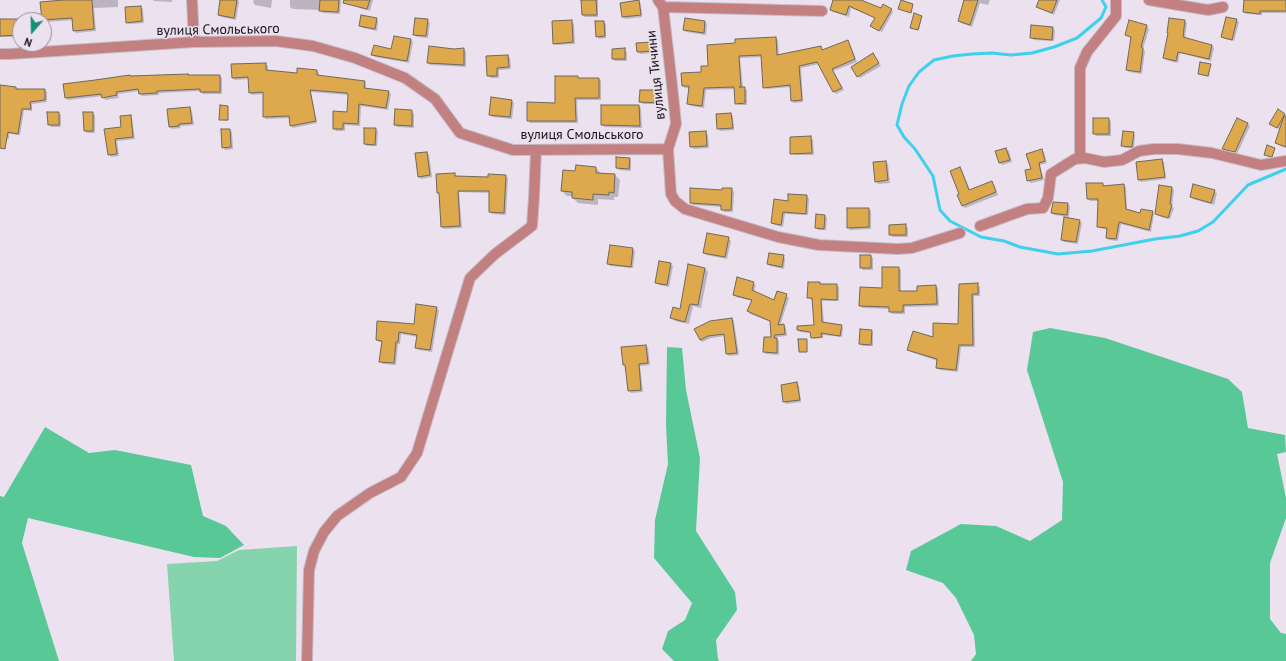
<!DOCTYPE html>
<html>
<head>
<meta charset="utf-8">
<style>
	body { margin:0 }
	#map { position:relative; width:1286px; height:661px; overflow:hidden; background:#ebe1ef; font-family:"PT Sans",sans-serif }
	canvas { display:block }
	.north { position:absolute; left:12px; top:12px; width:40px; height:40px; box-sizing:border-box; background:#ebe1ef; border:1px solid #958e98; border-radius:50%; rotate:200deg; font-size:11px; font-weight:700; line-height:16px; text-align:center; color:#151216 }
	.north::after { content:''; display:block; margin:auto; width:14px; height:18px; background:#169074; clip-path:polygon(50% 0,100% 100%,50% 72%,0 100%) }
</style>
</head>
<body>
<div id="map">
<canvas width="1286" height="661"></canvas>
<div class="north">N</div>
</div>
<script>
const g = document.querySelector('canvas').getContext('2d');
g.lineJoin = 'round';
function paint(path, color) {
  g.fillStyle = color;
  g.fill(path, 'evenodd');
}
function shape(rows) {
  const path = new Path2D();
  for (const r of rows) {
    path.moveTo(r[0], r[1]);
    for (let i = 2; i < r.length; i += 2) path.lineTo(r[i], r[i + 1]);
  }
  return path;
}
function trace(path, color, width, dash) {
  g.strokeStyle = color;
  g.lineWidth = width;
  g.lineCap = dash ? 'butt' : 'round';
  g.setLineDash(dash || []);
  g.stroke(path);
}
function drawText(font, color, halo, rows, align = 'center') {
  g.font = font + ' "PT Sans",sans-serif';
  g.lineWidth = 3;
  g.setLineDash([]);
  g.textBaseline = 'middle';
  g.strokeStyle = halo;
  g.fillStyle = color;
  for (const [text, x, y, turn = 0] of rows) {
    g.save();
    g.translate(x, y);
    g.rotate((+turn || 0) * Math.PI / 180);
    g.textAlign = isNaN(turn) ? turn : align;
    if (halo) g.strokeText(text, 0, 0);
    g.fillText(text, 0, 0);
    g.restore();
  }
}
paint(shape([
	[297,546,296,661,174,661,167,564,217,561,239,550]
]), '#86d4ae');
paint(shape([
	[1050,328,1105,338,1228,379,1242,392,1248,428,1285,435,1286,452,1277,454,1286,498,1286,518,1270,563,1270,619,1281,633,1286,634,1286,661,971,661,976,654,974,635,956,598,943,583,906,570,911,551,961,524,996,526,1030,541,1062,520,1063,482,1027,370,1033,332],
	[667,347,682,348,686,390,700,458,696,531,735,592,737,610,716,640,718,659,719,661,674,661,662,649,668,631,685,620,692,603,654,558,655,520,668,464,666,425],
	[45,427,89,453,115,450,191,465,203,516,226,526,244,545,220,558,194,557,28,518,22,543,59,661,0,661,0,496,4,497]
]), '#59c897');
paint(shape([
	[65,0,118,0,118,7,94,8,96,31,76,33,74,30,73,20,45,22,43,20,41,3],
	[153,0,172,0,172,2,154,1],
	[221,0,238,0,239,2,236,20,221,17,219,15],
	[254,0,272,0,271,8,255,5,253,2],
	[290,0,341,0,340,14,323,13,320,10,293,9,290,7],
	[358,0,373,0,370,11,359,8,357,6],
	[582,0,598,0,598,17,585,17,583,15],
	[834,0,857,0,881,10,891,10,893,12,882,32,874,28,876,18,851,8,849,17,833,12,831,10],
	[965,0,990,0,988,5,980,3,972,27,961,23,959,21],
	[1040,0,1060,0,1054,15,1040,9,1037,7],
	[1245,0,1286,0,1286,13,1262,13,1262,15,1246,14,1244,12],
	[639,2,641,4,642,17,625,19,623,17],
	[141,7,143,9,144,23,129,24,127,22],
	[922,16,922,17,919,30,912,28],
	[376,19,378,21,377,31,363,28,360,26],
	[0,20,22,20,20,20,20,37,0,37],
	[427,20,430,23,428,38,417,37,414,35],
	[1236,20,1239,22,1234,41,1225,39,1222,37],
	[571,21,574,24,575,44,556,45,554,43],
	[1130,21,1147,26,1149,29,1143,49,1145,51,1142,74,1129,72,1127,70,1131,38,1126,35],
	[1185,21,1187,23,1185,39,1212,45,1214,48,1211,61,1180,53,1178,63,1166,60,1164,58],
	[603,22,606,24,606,38,599,39,597,36],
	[705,22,707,24,706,35,686,32,684,30],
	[1053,28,1055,30,1054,41,1034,40,1031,37],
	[776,38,778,40,779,56,820,47,823,51,847,41,850,44,857,62,833,71,844,90,836,94,834,92,819,64,801,68,803,102,794,103,792,101,791,87,767,89,764,87,762,57,740,58,743,88,747,90,747,105,738,105,736,103,735,89,706,90,704,108,691,106,688,104,690,88,685,88,683,86,702,73,736,44],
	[411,40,413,42,409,63,375,57,373,55,392,51],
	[652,43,654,46,655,53,640,54,638,52,637,44],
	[464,49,466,52,466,67,430,65,428,62,454,50],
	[624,49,627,52,627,61,615,61,613,59],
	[873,55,881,66,860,78,858,76],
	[508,56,510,58,511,69,499,70,499,78,491,78,488,76,487,57],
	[265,64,268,66,268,71,298,74,317,71,319,73,319,77,364,82,366,84,366,89,388,92,391,94,388,110,361,106,360,126,345,125,345,131,336,131,334,128,348,113,349,95,311,92,317,123,293,128,291,126,290,118,266,119,264,116,264,94,252,95,250,92,249,79,235,80,233,78,232,65],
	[1210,65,1209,77,1199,74],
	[189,76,219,76,222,78,222,94,203,94,200,91,159,93,159,95,142,96,140,94,139,91,118,94,119,98,105,100,103,96,68,100,66,98,131,77],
	[577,77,580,79,599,79,601,81,601,100,577,100,578,123,530,123,528,120,556,104],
	[0,86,16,88,18,90,45,90,47,92,47,102,32,104,32,111,24,110,20,135,9,134,9,139,0,137],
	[658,91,661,93,661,104,643,104,640,102],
	[512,101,514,103,512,119,492,117,490,114],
	[639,106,641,108,642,128,604,127,602,124],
	[228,107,228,121,221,120,220,120],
	[190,109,192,111,194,125,180,126,181,128,172,129,170,127],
	[412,111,414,114,414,128,397,127,395,125],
	[58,113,61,115,61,127,51,127,49,124],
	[92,113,95,115,95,133,87,133,85,131],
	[731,114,733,116,734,130,720,131,718,128],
	[1285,114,1286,116,1286,148,1279,145,1277,143,1281,130,1273,126],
	[130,116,132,119,135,139,117,141,119,156,111,157,109,154,105,130,122,128],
	[1108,119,1111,121,1111,136,1096,136,1094,133],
	[1248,124,1250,126,1237,154,1226,151,1223,149],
	[375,129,378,131,377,146,367,146,365,144],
	[230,130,232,132,233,149,225,150,223,147],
	[706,132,708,135,709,148,694,149,691,146],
	[1133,133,1135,135,1134,148,1125,148,1122,145],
	[811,137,813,140,814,155,794,155,791,153],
	[1006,149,1009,151,1012,162,1002,165,1000,163],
	[1041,150,1044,152,1047,163,1040,165,1044,180,1031,183,1028,181],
	[427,153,429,155,432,177,421,179,419,177],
	[629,159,631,161,631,171,619,170,617,168],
	[1162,160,1164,162,1166,179,1141,182,1139,180],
	[885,162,888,164,890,183,878,184,876,181],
	[596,168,601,173,615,175,620,180,618,197,614,197,614,200,598,199,598,205,578,203,573,198,573,196,567,196,562,191,576,172],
	[960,168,962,170,970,190,991,182,994,184,998,195,965,208,963,206,961,194],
	[454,174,457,177,489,178,506,176,508,178,506,215,492,214,490,212,490,193,459,192,462,228,444,229,442,227,440,194,438,192],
	[1102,184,1105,187,1124,185,1126,188,1127,211,1141,214,1152,212,1154,214,1151,232,1121,224,1118,241,1109,240,1107,238,1108,230,1100,228,1098,226,1098,201,1090,201,1088,199],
	[1172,188,1174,190,1172,207,1174,208,1170,219,1159,216,1156,214],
	[723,189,732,189,734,192,733,212,724,212,722,209,722,207,693,205,691,203,723,192],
	[1214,191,1217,193,1214,205,1193,199,1191,197],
	[807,196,809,199,808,215,785,214,783,227,774,225,772,223,789,202],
	[1067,204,1070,206,1069,217,1054,215,1052,213],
	[869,209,871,211,871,229,850,230,848,227],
	[816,215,825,216,827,218,826,230,818,230,816,227],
	[1079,220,1082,223,1078,244,1064,242,1062,240],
	[905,225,908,228,908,237,893,237,890,235],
	[728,238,731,241,727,259,706,255,704,253],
	[632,249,635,251,633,268,610,266,608,263],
	[783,256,785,259,784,269,770,266,768,264],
	[870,256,873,258,873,270,863,270,861,267],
	[670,264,673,266,669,287,659,285,657,283],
	[689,266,705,268,708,272,701,308,693,306,689,324,675,321,672,318,681,310],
	[899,268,901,270,901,292,918,292,936,286,938,288,939,306,905,307,905,314,893,314,890,312,890,309,863,308,860,306,861,288,883,289],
	[753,283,756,285,754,292,775,301,786,295,789,298,780,326,784,325,786,328,787,336,777,337,777,338,779,341,779,355,766,354,764,352,772,338,771,322,750,314,748,311,752,301,736,297,734,294],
	[820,283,821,285,837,285,839,287,839,301,822,301,824,323,841,326,843,328,842,337,823,335,823,338,814,339,812,337,811,333,800,332,798,329,815,326,813,300,810,299,808,297],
	[977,284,980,287,980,296,974,296,975,347,961,347,958,372,940,370,937,367,938,361,911,352,908,350,934,339,959,325,960,285],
	[436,308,439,310,432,352,419,350,416,348,418,337,401,334,400,344,398,344,396,365,383,364,380,362,383,342,379,342,377,340,415,325],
	[732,319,734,321,739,355,729,356,727,354,725,336,711,338,702,342,700,340],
	[871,331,873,333,873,346,863,346,860,344],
	[646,346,648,348,650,365,640,366,643,392,631,393,629,390,627,367,624,365],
	[797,383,799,386,801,402,786,404,784,402]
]), '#0003');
trace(shape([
	[1102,0,1106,7,1101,18,1077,38,1054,47,1032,53,1011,55,992,53,972,54,953,56,934,60,919,72,909,86,902,104,897,125,904,137,915,149,933,176,940,210,950,221,981,237,1004,241,1020,247,1058,254,1092,251,1155,239,1180,236,1198,231,1213,222,1248,185,1286,169]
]), '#3ed1ec', 3);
const building = shape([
	[63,0,92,0,94,29,73,31,72,18,42,20,40,2,63,0],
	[220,0,237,0,234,18,218,15,220,0],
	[320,0,339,0,338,12,319,11,320,0],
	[344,0,370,0,367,9,343,3,344,0],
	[581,0,596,0,597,15,582,15,581,0],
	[639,0,641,15,622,17,620,3,639,0],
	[833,0,861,0,881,8,883,4,892,9,879,31,870,26,875,18,849,6,846,15,830,10,833,0],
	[901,0,913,4,911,13,898,9,901,0],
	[964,0,978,0,970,25,958,21,964,0],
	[1039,0,1057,0,1052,13,1036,7,1039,0],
	[1244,0,1286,0,1286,11,1260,11,1260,14,1243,12,1244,0],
	[141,6,142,21,126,23,125,7,141,6],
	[914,13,922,16,918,30,910,28,914,13],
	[361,15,377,18,375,29,359,26,361,15],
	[1226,17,1237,19,1232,40,1221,37,1226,17],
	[415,18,428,19,426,36,413,35,415,18],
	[685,18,705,21,704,33,683,30,685,18],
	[1169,18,1185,20,1183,37,1212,45,1209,59,1178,52,1176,61,1163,58,1168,33,1167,33,1169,18],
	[0,19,20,19,20,35,0,36,0,19],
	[572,20,573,42,553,44,552,21,572,20],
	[1129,20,1147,25,1141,47,1143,48,1140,72,1126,70,1131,37,1125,35,1129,20],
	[595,21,604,21,605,36,596,37,595,21],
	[1031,25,1053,27,1052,40,1030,38,1031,25],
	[394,36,411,39,407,61,371,55,374,45,391,49,394,36],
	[776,37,777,55,821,46,822,50,848,40,855,59,832,69,842,88,833,92,817,62,799,66,802,100,791,101,790,85,763,88,761,55,739,56,741,87,739,87,745,87,745,103,735,104,734,87,704,88,702,106,687,104,689,86,682,86,681,73,701,72,701,66,708,66,707,45,735,43,735,39,776,37],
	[652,42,653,51,637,52,636,43,652,42],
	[429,46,454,49,464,48,464,65,427,63,429,46],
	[625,48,625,59,612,59,612,49,625,48],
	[873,53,879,63,857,77,851,67,873,53],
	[508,55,509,67,497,68,497,76,487,76,486,56,508,55],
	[1200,62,1211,64,1208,76,1198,74,1200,62],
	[266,63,266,70,297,73,297,68,317,70,317,75,365,81,364,88,389,91,386,108,359,104,358,124,343,123,343,129,333,129,333,111,347,112,348,95,347,93,310,90,316,121,290,126,289,116,263,117,263,92,249,93,248,77,232,78,231,64,266,63],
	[188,74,188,75,220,75,220,92,200,92,200,89,157,91,157,93,139,94,138,89,116,92,117,95,102,98,101,94,65,98,63,84,95,80,130,75,130,76,188,74],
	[555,76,578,76,578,78,599,78,599,98,575,98,576,121,527,121,527,102,555,103,555,76],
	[0,85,16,87,16,89,45,89,45,100,30,102,31,109,22,109,18,134,8,132,5,149,0,148,0,85],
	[640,90,659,90,659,103,639,102,640,90],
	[491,97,512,100,510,117,489,115,491,97],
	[220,105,228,106,228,120,219,120,220,105],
	[601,105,639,105,640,126,601,125,601,105],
	[190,107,192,123,179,124,179,126,169,127,167,109,190,107],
	[395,109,412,110,412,126,394,125,395,109],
	[1278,109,1285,114,1277,128,1269,124,1278,109],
	[47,112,59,112,59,125,48,125,47,112],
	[83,112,93,112,93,131,84,131,83,112],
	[731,113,733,128,717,129,716,114,731,113],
	[131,115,133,137,115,139,117,154,108,155,104,129,121,127,120,116,131,115],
	[1284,116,1286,117,1286,147,1275,143,1284,116],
	[1093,118,1109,118,1109,134,1093,134,1093,118],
	[1237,118,1248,123,1235,152,1222,149,1237,118],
	[364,128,376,128,375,145,364,144,364,128],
	[221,129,230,129,231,147,222,148,221,129],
	[706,131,707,146,690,147,689,132,706,131],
	[1123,131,1134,132,1132,147,1121,146,1123,131],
	[811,136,812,153,790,154,790,137,811,136],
	[1267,145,1275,148,1272,157,1264,155,1267,145],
	[1006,148,1010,160,999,163,995,151,1006,148],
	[1042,149,1045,161,1039,163,1042,178,1027,181,1025,170,1031,169,1026,154,1042,149],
	[427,152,430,175,418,177,415,153,427,152],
	[616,157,630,158,629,169,616,168,616,157],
	[1162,159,1165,177,1138,180,1136,162,1162,159],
	[886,161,888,180,875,182,873,162,886,161],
	[576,165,596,167,596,173,615,174,614,193,609,192,609,195,593,194,593,200,572,198,572,192,561,191,563,170,575,171,576,165],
	[960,167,969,190,992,181,996,192,962,206,957,195,959,194,950,171,960,167],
	[455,173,455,176,488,177,488,174,506,175,504,213,489,212,489,191,458,191,460,226,441,227,439,193,437,193,436,174,455,173],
	[1086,183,1103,183,1103,186,1124,184,1126,209,1140,213,1141,209,1153,211,1149,230,1119,222,1116,239,1106,238,1107,228,1097,227,1098,199,1087,199,1086,183],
	[1193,184,1215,190,1211,203,1190,197,1193,184],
	[1159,185,1172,187,1170,204,1172,205,1168,218,1155,214,1159,185],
	[690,188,722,190,722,188,732,188,731,210,721,210,721,205,690,203,690,188],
	[788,194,807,195,806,214,783,212,781,225,771,223,774,199,788,201,788,194],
	[1053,202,1068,203,1067,215,1051,213,1053,202],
	[847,208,869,208,869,227,847,228,847,208],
	[816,214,825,215,824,229,815,228,816,214],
	[1064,217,1080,220,1076,242,1061,240,1064,217],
	[906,224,906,235,889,235,889,225,906,224],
	[707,233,729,237,725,257,703,253,707,233],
	[610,245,633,248,631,267,607,264,610,245],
	[769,253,784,255,782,267,767,264,769,253],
	[860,255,871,255,871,268,860,268,860,255],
	[659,261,671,263,667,285,655,283,659,261],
	[688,264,705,268,698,305,690,304,685,322,670,318,673,307,680,309,688,264],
	[882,267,899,267,899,291,917,291,917,286,936,285,937,304,903,305,903,312,889,312,889,307,859,306,860,287,882,288,882,267],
	[737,277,754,282,752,290,774,300,777,291,787,294,778,325,784,324,785,334,775,335,774,338,777,338,777,353,763,352,764,337,771,337,770,321,747,311,752,300,733,295,737,277],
	[808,282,820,282,820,284,837,284,837,300,821,299,822,322,842,325,840,336,821,333,822,337,811,338,810,332,797,330,797,326,814,325,812,298,807,298,808,282],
	[978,283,978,294,972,294,973,345,959,345,956,370,936,368,937,359,907,350,913,331,933,337,933,323,958,324,959,284,978,283],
	[416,304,437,307,430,350,415,348,417,335,399,332,398,342,396,342,394,363,379,362,382,341,376,340,377,321,414,324,416,304],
	[732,318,737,353,726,354,724,334,708,336,700,340,694,329,710,321,732,318],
	[860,329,872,330,871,345,859,344,860,329],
	[798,339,807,339,807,352,799,352,798,339],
	[646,345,648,363,639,364,641,390,628,391,625,365,623,365,621,347,646,345],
	[797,382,800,400,783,402,781,385,797,382]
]);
paint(building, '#dda94c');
trace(building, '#70685b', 1);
const minor = shape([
	[192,0,194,42],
	[658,0,663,7,672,85,676,124,668,149,671,194,675,201,685,209,778,237,819,245,898,249,912,248,960,233],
	[1149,0,1208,10,1223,7],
	[663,7,822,11],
	[0,54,10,54,194,42,276,41,313,46,355,58,405,78,435,99,460,133,513,150,668,149],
	[1080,158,1080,68,1087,52,1116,16,1116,0],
	[980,226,1027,209,1043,208,1048,198,1051,174,1075,159,1085,158,1104,162,1122,160,1139,151,1154,149,1178,149,1212,153,1261,165,1286,161],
	[307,661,309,570,314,551,324,532,337,516,370,493,401,477,417,453,470,278,495,254,532,226,534,197,536,150]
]);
trace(minor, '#c4bcc8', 12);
trace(minor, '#c38080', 10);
drawText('14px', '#151216', '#ebe1ef', [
	["вулиця Смольського",218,30,-1],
	["вулиця Тичини",656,75,-96],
	["вулиця Смольського",582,135]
]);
</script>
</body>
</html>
